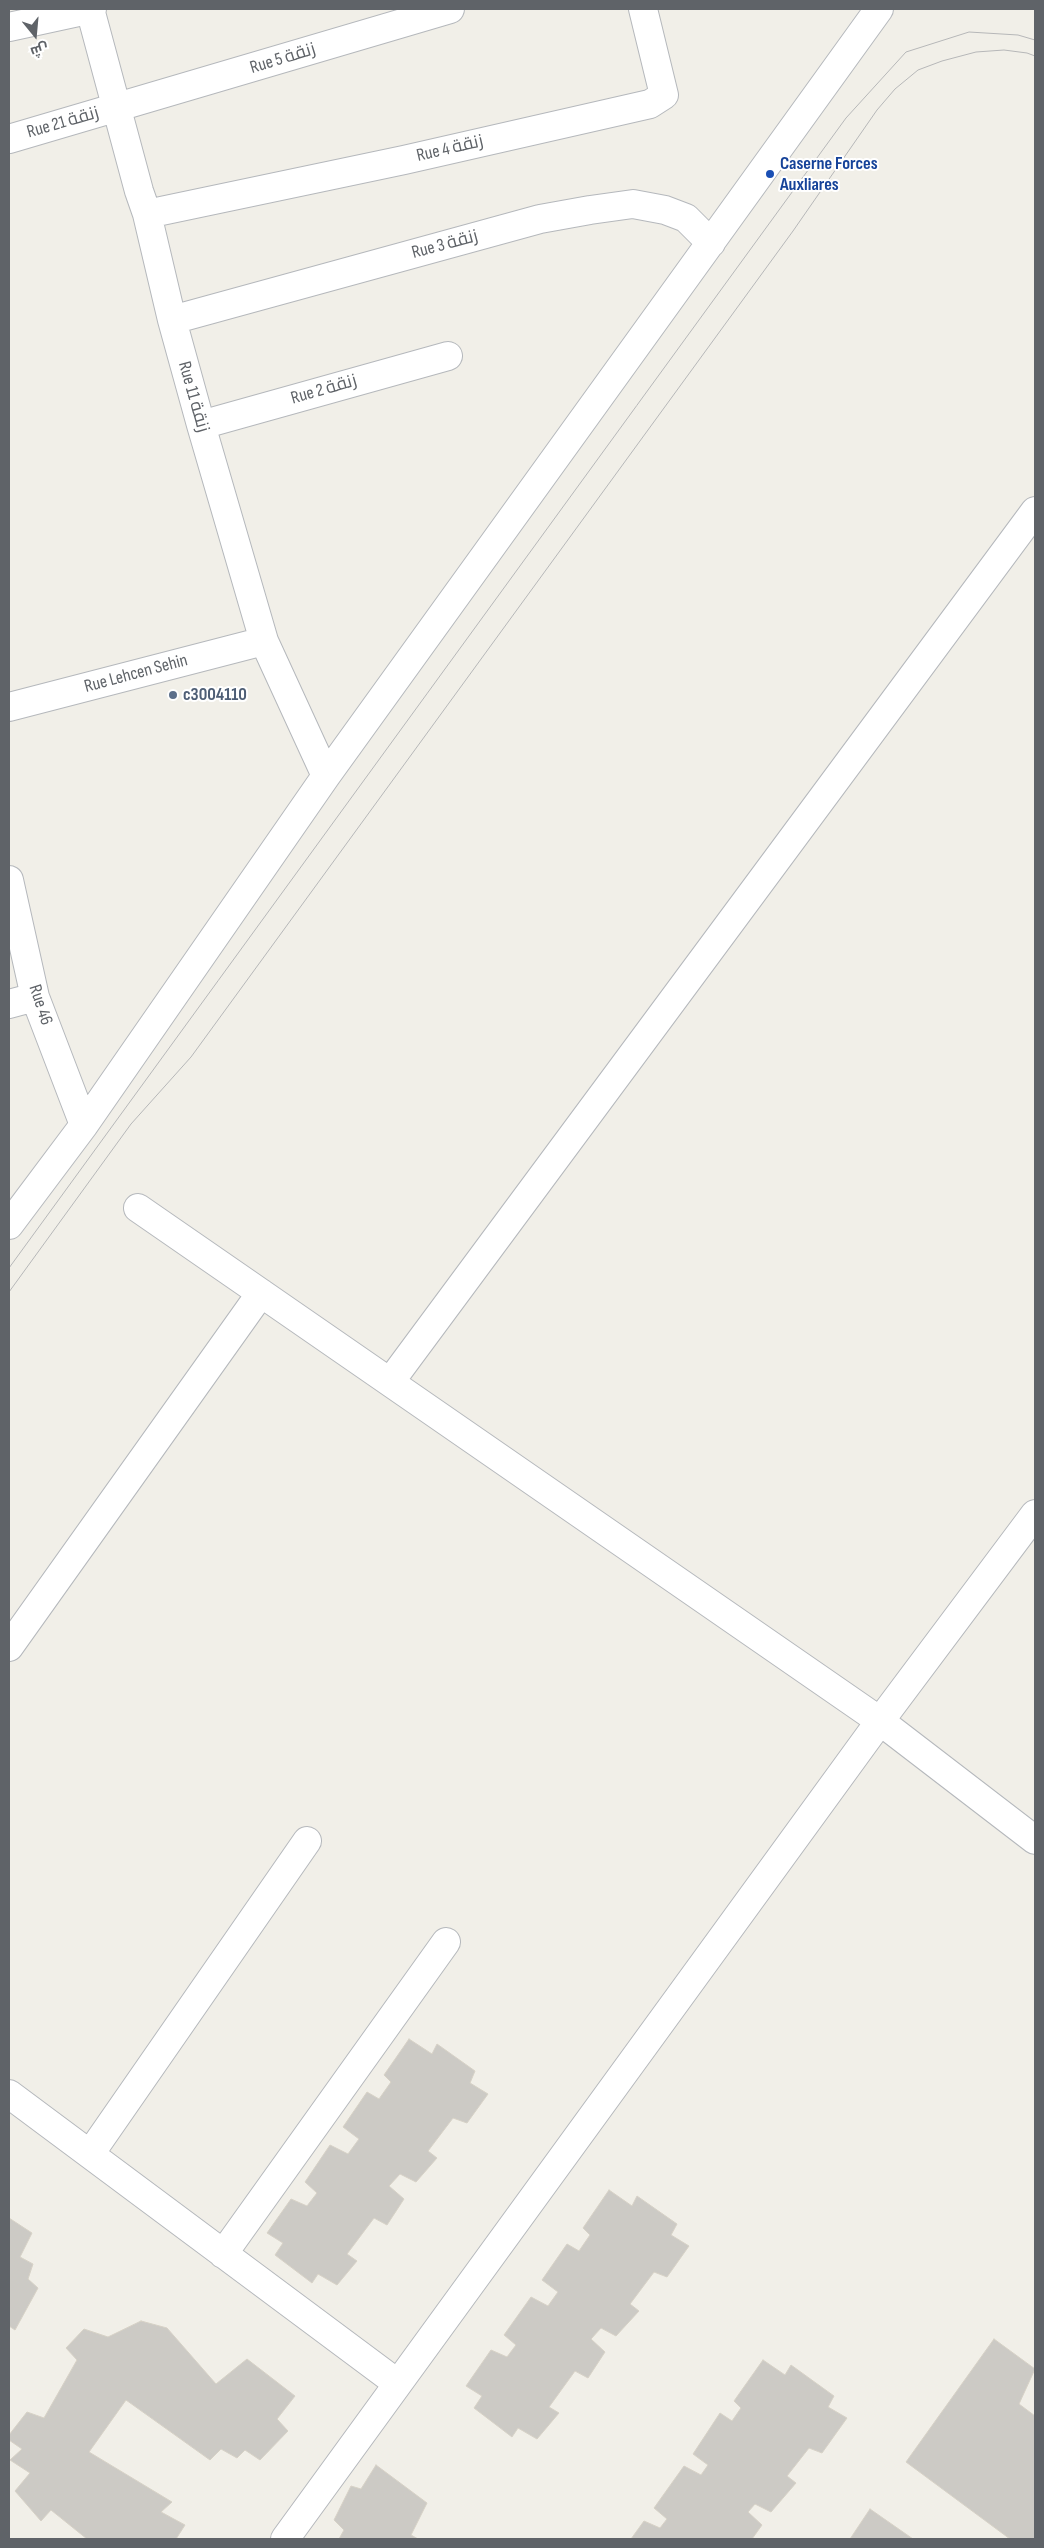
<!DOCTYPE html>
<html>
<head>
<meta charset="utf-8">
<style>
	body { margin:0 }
	#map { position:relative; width:1044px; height:2548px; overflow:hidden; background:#f1efe8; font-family:"Sofia Sans Condensed",Cairo,sans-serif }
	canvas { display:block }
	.frame { position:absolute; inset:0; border:10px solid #5f6368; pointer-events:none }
	.north { position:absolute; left:10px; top:10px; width:50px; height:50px; -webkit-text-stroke:4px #fff; paint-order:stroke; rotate:163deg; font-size:14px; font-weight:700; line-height:20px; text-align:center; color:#5f6368 }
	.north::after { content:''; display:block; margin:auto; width:18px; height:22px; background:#5f6368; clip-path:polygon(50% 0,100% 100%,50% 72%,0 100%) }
</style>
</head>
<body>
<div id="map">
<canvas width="1044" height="2548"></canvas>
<div class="frame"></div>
<div class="north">ش</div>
</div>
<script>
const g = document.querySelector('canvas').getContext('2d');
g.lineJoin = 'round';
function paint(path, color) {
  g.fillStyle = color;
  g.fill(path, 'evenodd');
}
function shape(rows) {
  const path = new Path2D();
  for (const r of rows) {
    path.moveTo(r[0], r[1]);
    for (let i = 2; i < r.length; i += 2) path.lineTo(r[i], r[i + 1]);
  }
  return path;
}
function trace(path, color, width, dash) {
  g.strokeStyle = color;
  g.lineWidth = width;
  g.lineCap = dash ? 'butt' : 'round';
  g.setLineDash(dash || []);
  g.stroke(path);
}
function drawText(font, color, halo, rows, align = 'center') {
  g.font = font + ' "Sofia Sans Condensed",Cairo,sans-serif';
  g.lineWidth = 4;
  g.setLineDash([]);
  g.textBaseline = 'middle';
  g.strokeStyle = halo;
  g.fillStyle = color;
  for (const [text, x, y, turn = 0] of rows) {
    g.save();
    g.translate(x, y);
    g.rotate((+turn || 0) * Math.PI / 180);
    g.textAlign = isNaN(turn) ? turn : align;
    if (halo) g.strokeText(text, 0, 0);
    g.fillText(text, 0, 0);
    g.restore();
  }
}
const building = shape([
	[409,2039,432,2054,437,2044,475,2071,470,2083,488,2094,467,2123,453,2118,428,2151,437,2158,416,2182,400,2174,389,2186,404,2199,387,2225,374,2218,347,2254,357,2261,337,2285,318,2274,312,2283,275,2255,283,2243,267,2233,291,2199,307,2206,317,2193,305,2182,330,2145,348,2154,359,2139,343,2127,367,2092,379,2099,391,2082,384,2075,409,2039],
	[609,2190,632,2206,637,2196,677,2224,671,2235,689,2246,667,2277,654,2272,630,2304,639,2311,616,2336,601,2328,591,2339,605,2352,588,2378,575,2371,549,2407,559,2413,537,2439,518,2428,512,2437,474,2408,482,2396,466,2386,491,2350,507,2357,516,2345,504,2335,531,2297,548,2306,558,2292,542,2280,567,2244,579,2251,590,2235,583,2228,609,2190],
	[9,2218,32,2233,20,2257,33,2264,28,2279,38,2288,15,2330,9,2326,9,2218],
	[141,2321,167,2328,216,2384,247,2359,295,2396,277,2419,288,2431,260,2460,245,2450,237,2458,221,2449,210,2460,126,2400,89,2452,172,2502,161,2512,185,2525,176,2539,87,2539,51,2510,41,2521,15,2491,30,2473,10,2460,22,2449,9,2440,9,2435,27,2412,44,2418,77,2360,66,2348,84,2329,108,2337,141,2321],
	[994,2339,1035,2369,1019,2404,1035,2416,1035,2539,1010,2539,906,2462,994,2339],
	[763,2360,785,2375,791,2365,834,2396,828,2407,847,2418,822,2453,809,2448,787,2476,796,2483,771,2512,755,2504,748,2512,762,2525,752,2539,631,2539,644,2521,660,2528,667,2519,654,2508,684,2466,701,2475,708,2465,693,2454,720,2413,732,2421,741,2408,734,2401,763,2360],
	[376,2465,427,2503,411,2535,418,2539,339,2539,344,2530,334,2520,351,2486,361,2489,376,2465],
	[870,2509,913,2539,850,2539,870,2509]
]);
paint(building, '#cccac5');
trace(building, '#d6d1c6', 1);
const minor = shape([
	[90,9,139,191,147,214,172,320,201,425,264,641,326,776],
	[9,27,92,9],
	[9,139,450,9],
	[147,214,404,160,650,104,664,95,643,9],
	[172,320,540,219,590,210,633,204,665,210,686,218,711,243],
	[201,425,448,356],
	[9,707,264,641],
	[9,880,35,997,84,1125],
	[9,1004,35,997],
	[138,1208,880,1721,1035,1840],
	[9,1225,84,1125,326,776,879,9],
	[390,1382,1035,511],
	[9,1647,261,1293],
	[9,2094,397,2383],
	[90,2154,307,1841],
	[223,2254,446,1942],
	[285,2539,880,1721,1035,1514]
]);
trace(minor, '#b5b8bc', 30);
trace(minor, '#fff', 28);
trace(shape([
	[9,1268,846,118,906,52,969,32,1018,35,1035,40],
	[9,1292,131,1124,191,1057,793,231,877,110,895,89,918,70,942,61,976,52,1004,50,1027,53,1035,56]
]), '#b6b7b8', 1);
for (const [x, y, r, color] of [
	[770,174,5,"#1a4fb4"],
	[173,695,5,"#5c6f8a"]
]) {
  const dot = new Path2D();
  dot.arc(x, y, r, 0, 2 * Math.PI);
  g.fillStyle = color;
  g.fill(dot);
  trace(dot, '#fff', 2);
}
drawText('18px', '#5f6368', '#fff', [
	["Rue 5 زنقة",283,59,-17],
	["Rue 21 زنقة",63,123,-16],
	["Rue 4 زنقة",450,149,-13],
	["Rue 3 زنقة",445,245,-15],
	["Rue 2 زنقة",324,390,-16],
	["Rue 11 زنقة",193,397,74],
	["Rue Lehcen Sehin",136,674,-15],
	["Rue 46",40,1005,72]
]);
drawText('bold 18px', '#164399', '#fff', [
	["Caserne Forces",780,164],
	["Auxliares",780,185]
], 'left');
drawText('bold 18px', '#4e5e75', '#fff', [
	["c3004110",183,695]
], 'left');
</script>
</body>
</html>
